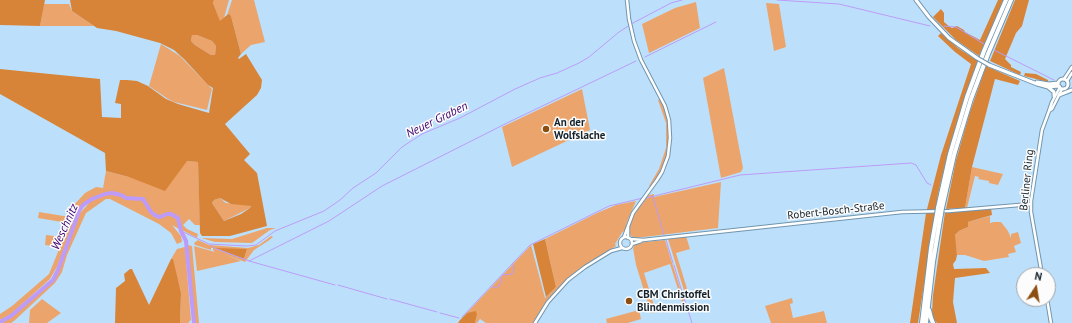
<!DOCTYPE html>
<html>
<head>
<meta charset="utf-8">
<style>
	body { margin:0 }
	#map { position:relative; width:1072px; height:323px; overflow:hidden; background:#bce0fb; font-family:"PT Sans",sans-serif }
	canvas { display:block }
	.north { position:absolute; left:1016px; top:267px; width:40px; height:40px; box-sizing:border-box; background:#fcfcfc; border:1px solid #a0a5a9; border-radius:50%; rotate:12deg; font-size:11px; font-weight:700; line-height:16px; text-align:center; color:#15222c }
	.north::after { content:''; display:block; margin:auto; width:14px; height:18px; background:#8c4f11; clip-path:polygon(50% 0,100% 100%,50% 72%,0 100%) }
</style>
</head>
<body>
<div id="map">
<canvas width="1072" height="323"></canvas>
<div class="north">N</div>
</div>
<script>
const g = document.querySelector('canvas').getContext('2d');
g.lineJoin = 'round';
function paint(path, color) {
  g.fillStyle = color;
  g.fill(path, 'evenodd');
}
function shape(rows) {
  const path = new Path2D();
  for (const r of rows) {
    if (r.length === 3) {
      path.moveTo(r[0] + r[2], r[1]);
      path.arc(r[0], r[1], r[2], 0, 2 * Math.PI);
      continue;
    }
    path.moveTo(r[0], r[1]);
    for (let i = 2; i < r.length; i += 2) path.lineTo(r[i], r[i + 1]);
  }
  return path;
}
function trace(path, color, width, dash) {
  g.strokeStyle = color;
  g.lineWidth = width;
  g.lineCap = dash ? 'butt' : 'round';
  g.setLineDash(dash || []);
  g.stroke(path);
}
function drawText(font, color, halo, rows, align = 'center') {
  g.font = font + ' "PT Sans",sans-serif';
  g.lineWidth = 3;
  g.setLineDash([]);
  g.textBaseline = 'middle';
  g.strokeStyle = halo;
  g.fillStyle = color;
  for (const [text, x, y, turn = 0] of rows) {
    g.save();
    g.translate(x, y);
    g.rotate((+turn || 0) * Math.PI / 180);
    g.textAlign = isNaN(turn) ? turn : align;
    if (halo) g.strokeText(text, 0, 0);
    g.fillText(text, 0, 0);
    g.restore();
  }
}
paint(shape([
	[214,0,229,0,224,18,220,22,213,3],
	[232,0,254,0,265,42,251,45,241,54,231,16,227,15],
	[696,2,700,28,649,53,642,24,675,8],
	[766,3,779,4,786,47,774,51],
	[44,4,69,4,72,11,94,26,40,26],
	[192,34,197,35,212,41,216,46,215,55,211,55,195,45,191,41],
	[161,44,180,56,212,89,207,110,174,102,168,99,149,86],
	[724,68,743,168,741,172,721,178,703,78],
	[582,89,590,130,512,167,502,127],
	[660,99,661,99,667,115,669,126,668,150,663,167,651,187,649,186,659,169,666,148,666,123,658,100],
	[187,161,198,162,200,225,195,225,189,219,183,225,187,229,198,234,197,238,182,230,181,225,179,229,172,225,181,236,182,242,177,244,171,233,159,224,110,199,106,199,86,213,67,255,62,272,55,283,14,321,11,323,2,323,12,316,53,281,58,271,80,213,90,202,102,196,109,194,109,192,91,198,83,205,79,210,57,267,50,279,11,314,0,320,0,314,12,306,49,274,60,247,45,245,46,235,63,237,68,223,38,218,39,212,70,217,73,206,85,193,96,187,103,188,106,171,129,177],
	[972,167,1003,174,998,185,989,183,989,181,978,179,979,177,975,176,967,208,965,208],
	[721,182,718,228,636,238,631,236,629,233,630,223,635,213,649,195,654,194,654,197],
	[220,198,226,203,251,205,250,208,224,221,212,203,214,200],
	[636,201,627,222,625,233,623,231,615,244,616,246,587,264,567,280,547,301,533,323,486,323,480,319,477,323,475,323,477,315,467,313,460,320,531,245,545,298,556,287,545,239,597,213,616,205],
	[990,216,990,223,994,222,1001,222,1008,231,1011,238,1011,234,1018,232,1021,243,1014,246,1016,252,1008,254,1009,257,984,261,965,255,957,255,955,241,955,235,959,231,968,227,968,222],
	[267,228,276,228,270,230,252,243,215,242,201,238,232,239],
	[271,236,273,237,268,241,254,250,245,262,224,254,241,261,197,271,194,246,215,252,213,250,213,248,211,248,211,250,195,245,194,243,198,240,209,245,248,248,259,245],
	[216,249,247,249,244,259],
	[686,236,690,249,676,253,689,295,686,297,668,239],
	[665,240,684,301,682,302,670,264,644,273,656,312,651,313,636,265,633,248,636,243],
	[187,245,192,246,199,323,195,323],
	[185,247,191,320,188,323,180,323,181,293,171,259,177,249],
	[792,298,793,303,790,304,793,318,824,311,827,323,771,323,765,306],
	[42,299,61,313,47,323,29,323,30,310],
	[639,310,641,319,628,323,607,323,606,319]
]), '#eba56c');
paint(shape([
	[0,0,45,0,40,26,0,25],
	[70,0,214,0,213,3,220,21,227,15,229,14,231,16,241,54,238,58,239,59,246,54,262,80,261,88,257,95,225,124,250,154,244,160,257,173,267,226,230,236,202,236,200,233,198,162,187,161,165,191,129,177,106,171,105,153,0,94,0,69,100,79,102,117,121,118,121,104,115,103,120,80,127,80,137,81,148,86,166,99,178,104,209,113,213,88,208,85,184,59,174,50,160,43,116,31,97,28,72,11],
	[192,35,197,35,212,41,216,46,215,55,211,55,195,45,191,41],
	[220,198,231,204,251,206,250,208,241,214,224,221,212,203,214,200],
	[998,0,1004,0,979,56,956,40,933,17,941,9,944,13,944,22,950,27,952,28,957,26,964,30,965,32,980,40],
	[1015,0,1029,0,1022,26,1016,33,1005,59,1011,65,1011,67,1021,72,1020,75,990,61],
	[941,33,958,48,978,61,963,102,948,152,938,194,918,323,910,323,926,213,941,155,971,64,955,52,938,36],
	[986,66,1020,81,1018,85,995,79,972,167,965,208,946,209,956,160,970,112],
	[1025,73,1036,74,1048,80,1048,82,1024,76],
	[991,208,992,215,968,222,968,227,959,231,955,235,957,255,956,260,953,264,954,269,986,268,990,273,955,278,953,302,957,323,937,323,934,320,932,312,933,295,945,212],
	[545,239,556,287,546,297,533,244],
	[215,248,247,249,244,259],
	[171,259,173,259,181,293,180,323,115,323,116,288,125,281,124,274,130,269,132,269,149,305],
	[476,311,477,315,475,323,458,323,460,320,467,313]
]), '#d88438');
trace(shape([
	[777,0,839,4,930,26],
	[944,26,956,27,984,44],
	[994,50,1054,80],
	[645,57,716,22],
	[653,197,664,235],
	[646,198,740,175,911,163,916,165,927,183,931,185],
	[181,231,209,244,247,246,256,245,275,231,324,211,340,200,353,188,376,173,402,147,422,134,460,118,515,89,540,78,557,73,579,63,589,57,619,32,633,23,671,3,682,0],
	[666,240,673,263],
	[211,245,214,248,249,261,335,285],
	[249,261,329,221,382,186,509,122,636,61],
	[674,265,682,292],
	[502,275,512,274,514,270,513,264],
	[338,285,387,299],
	[492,287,498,287,501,282,501,277],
	[683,295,692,323],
	[390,299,437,312],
	[440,313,459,318],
	[462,317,530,245,609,206,643,198]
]), '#bc9bf9', 1);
trace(shape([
	[0,322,11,316,53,280,58,270,79,211,83,205,92,199,105,194,112,193,121,195,126,198,143,199,151,212,156,216,160,217,167,214,171,214,178,218,181,231,186,241,194,323]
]), '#bc9bf9', 4);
const minor = shape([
	[1064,79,1072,67],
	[1067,81,1072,73],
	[1049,111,1052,102,1060,87],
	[624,237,633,213,657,180,662,172,668,156,670,138,669,120,665,106,641,60,634,41,629,19,627,0],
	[626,243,6],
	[628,238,628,226],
	[631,239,643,240,902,212,949,211,1031,204],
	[632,244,641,241],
	[1042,275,1031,212,1031,201,1042,130,1049,111,1052,109,1062,89],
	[1047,299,1051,323],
	[535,323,548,302,568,280,585,267,611,251,622,248]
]);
const major = shape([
	[916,0,929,17,949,38,977,58],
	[989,65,1037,84,1048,87,1059,86],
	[1063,84,5],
	[1037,82,1049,84,1058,83],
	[1048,87,1054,92,1054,96],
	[1059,95,1072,90]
]);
const highway = shape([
	[938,208,950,154,967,97,984,51,1006,0],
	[942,208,954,155,971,99,988,54,1011,0],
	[929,310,931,318,933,323],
	[922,323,931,248,937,214],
	[926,323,933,262,941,214]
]);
trace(minor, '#7295ad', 4.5);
trace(major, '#7295ad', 5);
trace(highway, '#7295ad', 6);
trace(minor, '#fff', 2.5);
trace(major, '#fff', 3);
trace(highway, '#fff', 4);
const majorBridge = shape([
	[977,58,989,65]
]);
const highwayBridge = shape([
	[937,214,938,208],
	[941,214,942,208]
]);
trace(majorBridge, '#7295ad', 5, []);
trace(highwayBridge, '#7295ad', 6, []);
trace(majorBridge, '#fff', 3);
trace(highwayBridge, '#fff', 4);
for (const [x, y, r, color] of [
	[546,129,4,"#8c4f11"],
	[629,301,4,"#8c4f11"]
]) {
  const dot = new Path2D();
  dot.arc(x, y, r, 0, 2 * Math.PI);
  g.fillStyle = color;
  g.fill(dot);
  trace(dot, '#fcfcfc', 1.5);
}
drawText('bold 11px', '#15222c', '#fcfcfc', [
	["An der",554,123],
	["Wolfslache",554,136],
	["CBM Christoffel",637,295],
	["Blindenmission",637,308]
], 'left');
drawText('11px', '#15222c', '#fcfcfc', [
	["Berliner Ring",1027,180,-84],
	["Robert-Bosch-Straße",836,211,-6]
]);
drawText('italic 12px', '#3b006f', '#fcfcfc', [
	["Neuer Graben",437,120,-26],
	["Weschnitz",65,227,-66]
]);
</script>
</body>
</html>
